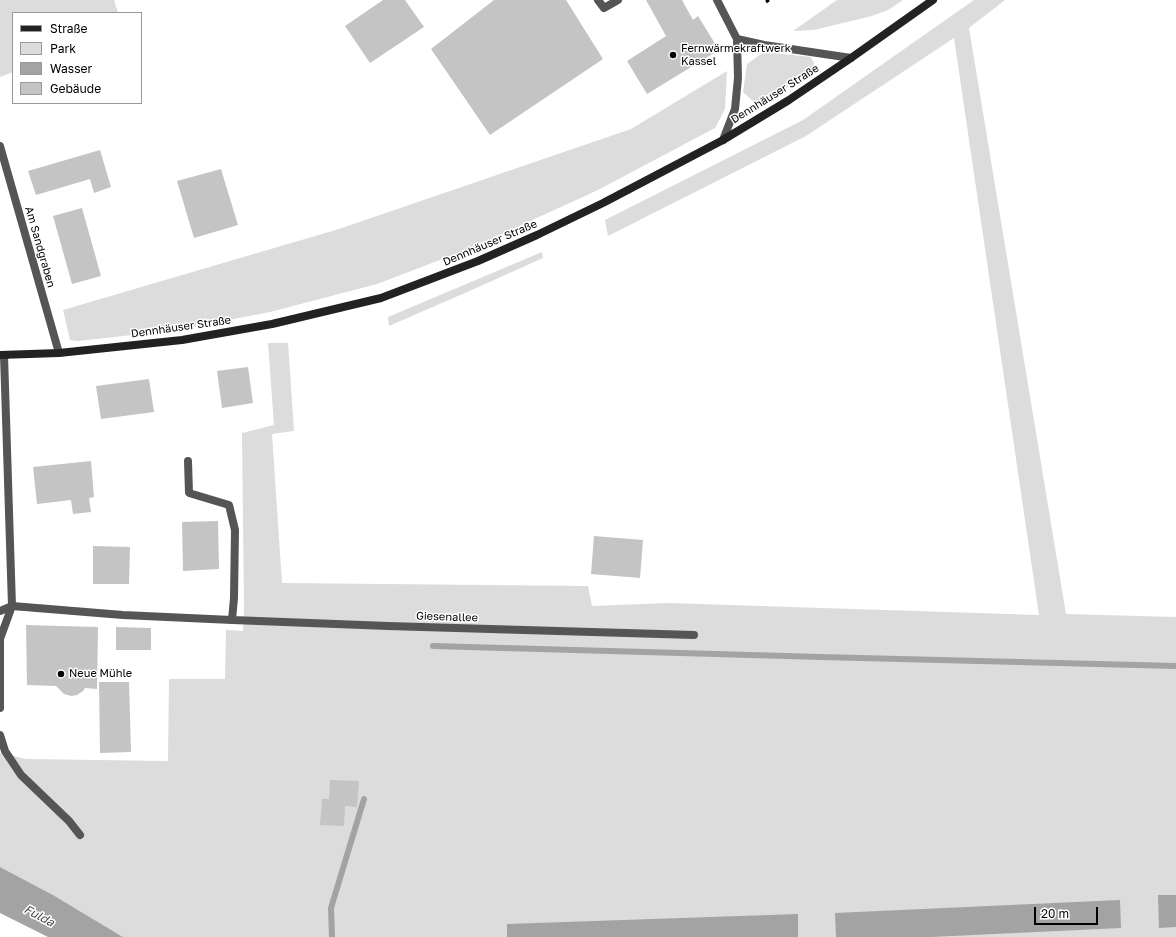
<!DOCTYPE html>
<html>
<head>
<meta charset="utf-8">
<style>
	body { margin:0 }
	#map { position:relative; width:1176px; height:937px; overflow:hidden; background:#fff; font-family:"Golos Text",sans-serif }
	canvas { display:block }
	.legend { position:absolute; left:12px; top:12px; width:130px; height:92px; box-sizing:border-box; background:#fff; border:1px solid #999; margin:0; padding:5px 7px; list-style:none; font-size:12px; color:#000 }
	.legend li { display:flex; align-items:center; gap:8px; height:20px }
	.legend b { width:20px; border:1px solid #999 }
	.scale { position:absolute; left:1034px; top:907px; width:64px; height:18px; box-sizing:border-box; border:2px solid #000; border-top:0; padding-left:5px; font-size:12px; line-height:14px; white-space:nowrap; color:#000; -webkit-text-stroke:3px #fff; paint-order:stroke }
</style>
</head>
<body>
<div id="map">
<canvas width="1176" height="937"></canvas>
<ul class="legend">
<li><b style="height:5px;background:#222"></b>Straße</li>
<li><b style="height:11px;background:#dcdcdc"></b>Park</li>
<li><b style="height:11px;background:#a3a3a3"></b>Wasser</li>
<li><b style="height:11px;background:#c4c4c4"></b>Gebäude</li>
</ul>
<div class="scale">20 m</div>
</div>
<script>
const g = document.querySelector('canvas').getContext('2d');
g.lineJoin = 'round';
function paint(path, color) {
  g.fillStyle = color;
  g.fill(path, 'evenodd');
}
function shape(rows) {
  const path = new Path2D();
  for (const r of rows) {
    path.moveTo(r[0], r[1]);
    for (let i = 2; i < r.length; i += 2) path.lineTo(r[i], r[i + 1]);
  }
  return path;
}
function trace(path, color, width, dash) {
  g.strokeStyle = color;
  g.lineWidth = width;
  g.lineCap = dash ? 'butt' : 'round';
  g.setLineDash(dash || []);
  g.stroke(path);
}
function drawText(font, color, halo, rows, align = 'center') {
  g.font = font + ' "Golos Text",sans-serif';
  g.lineWidth = 3;
  g.setLineDash([]);
  g.textBaseline = 'middle';
  g.strokeStyle = halo;
  g.fillStyle = color;
  for (const [text, x, y, turn = 0] of rows) {
    g.save();
    g.translate(x, y);
    g.rotate((+turn || 0) * Math.PI / 180);
    g.textAlign = isNaN(turn) ? turn : align;
    if (halo) g.strokeText(text, 0, 0);
    g.fillText(text, 0, 0);
    g.restore();
  }
}
paint(shape([
	[0,0,114,0,118,13,13,13,13,72,0,77],
	[837,0,903,0,888,10,872,16,814,30,793,31],
	[974,0,1005,0,969,28,1066,614,1176,617,1176,937,123,937,53,895,0,867,0,753,26,759,168,761,169,679,225,679,226,630,243,631,244,608,242,433,274,425,268,343,288,343,294,431,272,434,282,583,588,586,592,606,668,603,1039,615,954,38,806,136,608,236,605,220,803,120],
	[764,52,811,57,814,63,814,70,765,102,754,102,743,92,747,64],
	[727,71,725,109,715,128,598,190,471,248,377,284,270,312,177,330,78,341,70,340,63,310,339,229,631,129],
	[542,252,543,258,474,289,389,326,388,317]
]), '#dcdcdc');
paint(shape([
	[0,867,53,895,123,937,48,937,0,913],
	[1158,895,1176,895,1176,927,1159,928],
	[1120,900,1121,928,931,937,836,937,835,913],
	[798,914,798,937,507,937,507,924]
]), '#a3a3a3');
trace(shape([
	[433,646,821,657,1176,666],
	[332,937,331,908,364,799]
]), '#a3a3a3', 6);
paint(shape([
	[383,0,405,0,424,27,370,63,345,26],
	[494,0,566,0,603,59,490,135,431,49],
	[646,0,682,0,693,20,698,16,719,50,647,94,627,61,666,36],
	[100,150,111,187,94,193,90,179,36,195,28,171],
	[221,169,238,225,194,238,177,181],
	[82,208,101,276,72,284,53,216],
	[248,367,253,403,222,408,217,371],
	[149,379,154,412,101,419,96,386],
	[91,461,94,497,89,498,91,512,73,514,71,500,37,504,33,467],
	[218,521,219,569,183,571,182,522],
	[594,536,643,540,640,578,591,574],
	[93,546,130,547,129,584,93,584],
	[26,625,98,627,97,689,85,688,83,691,77,695,71,696,64,694,56,686,27,685],
	[116,627,151,628,151,650,116,650],
	[99,682,129,682,131,752,100,753],
	[330,780,359,781,357,807,345,806,344,826,320,825,322,799,329,799]
]), '#c4c4c4');
trace(shape([
	[598,0,604,8,618,0],
	[717,0,737,39,738,78,735,109,723,140],
	[737,39,764,45,851,58],
	[188,461,189,493,229,505,235,530,234,598,232,620],
	[0,708,0,639,12,606,123,615,232,620,388,626,694,635],
	[0,735,5,751,21,775,69,821,80,835]
]), '#555', 8);
trace(shape([
	[0,146,59,353],
	[0,611,12,606,4,355]
]), '#555', 8);
trace(shape([
	[0,355,59,353,182,340,272,324,381,298,478,261,537,235,603,203,723,140,789,100,851,58,933,0]
]), '#222', 8);
trace(shape([
	[766,2,769,0]
]), '#000', 3, [6, 2, 1, 2]);
for (const [x, y, r, color] of [
	[673,55,4,"#000"],
	[61,674,4,"#000"]
]) {
  const dot = new Path2D();
  dot.arc(x, y, r, 0, 2 * Math.PI);
  g.fillStyle = color;
  g.fill(dot);
  trace(dot, '#fff', 1.5);
}
drawText('11px', '#000', '#fff', [
	["Fernwärmekraftwerk",681,49],
	["Kassel",681,62],
	["Neue Mühle",69,674]
], 'left');
drawText('11px', '#000', '#fff', [
	["Dennhäuser Straße",775,94,-32],
	["Dennhäuser Straße",490,243,-23],
	["Am Sandgraben",40,247,74],
	["Dennhäuser Straße",181,327,-8],
	["Giesenallee",447,617,2]
]);
drawText('italic 12px', '#444', '#fff', [
	["Fulda",39,916,28]
]);
</script>
</body>
</html>
